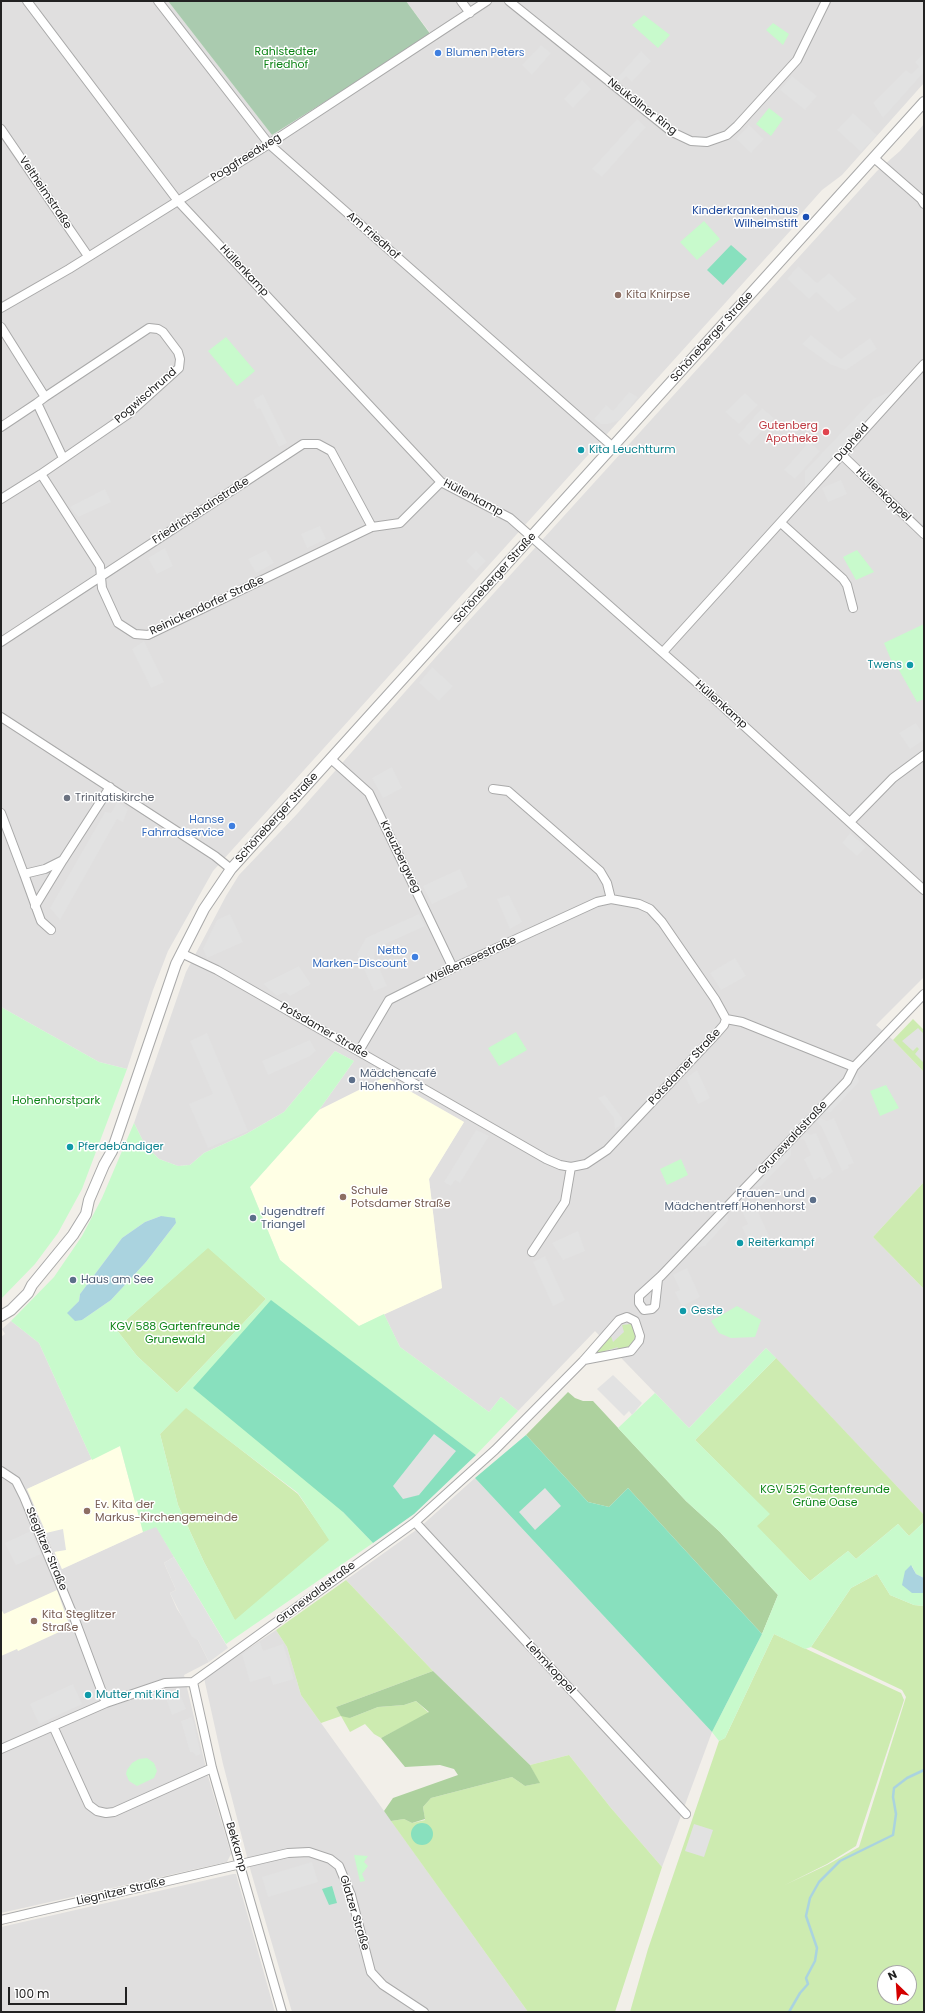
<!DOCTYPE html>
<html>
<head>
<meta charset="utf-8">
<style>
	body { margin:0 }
	#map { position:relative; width:925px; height:2013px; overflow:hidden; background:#f2efe9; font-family:Poppins,sans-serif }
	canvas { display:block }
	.frame { position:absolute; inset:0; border:2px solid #222; pointer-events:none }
	.north { position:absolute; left:877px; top:1965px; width:40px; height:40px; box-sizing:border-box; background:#fff; border:1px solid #a7a7a7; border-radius:50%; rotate:335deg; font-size:11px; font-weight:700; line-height:16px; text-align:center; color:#222 }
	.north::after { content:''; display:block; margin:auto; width:14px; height:18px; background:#d40000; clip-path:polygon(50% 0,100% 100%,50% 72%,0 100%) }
	.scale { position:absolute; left:8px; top:1987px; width:119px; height:18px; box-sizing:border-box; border:2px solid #222; border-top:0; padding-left:5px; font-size:12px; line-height:14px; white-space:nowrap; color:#222; -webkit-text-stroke:3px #fff; paint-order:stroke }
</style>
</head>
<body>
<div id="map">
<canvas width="925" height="2013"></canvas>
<div class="frame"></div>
<div class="north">N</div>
<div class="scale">100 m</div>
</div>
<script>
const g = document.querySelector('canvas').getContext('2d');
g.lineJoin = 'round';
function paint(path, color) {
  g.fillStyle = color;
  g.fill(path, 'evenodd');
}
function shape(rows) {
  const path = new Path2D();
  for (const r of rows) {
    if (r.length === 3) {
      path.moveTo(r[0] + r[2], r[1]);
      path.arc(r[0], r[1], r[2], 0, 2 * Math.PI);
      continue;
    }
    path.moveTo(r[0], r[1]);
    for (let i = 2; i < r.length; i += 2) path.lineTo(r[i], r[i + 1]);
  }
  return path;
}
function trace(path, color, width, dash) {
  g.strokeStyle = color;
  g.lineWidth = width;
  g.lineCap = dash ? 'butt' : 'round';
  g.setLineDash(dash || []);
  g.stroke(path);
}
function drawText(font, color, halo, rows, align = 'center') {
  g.font = font + ' Poppins,sans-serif';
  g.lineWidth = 3;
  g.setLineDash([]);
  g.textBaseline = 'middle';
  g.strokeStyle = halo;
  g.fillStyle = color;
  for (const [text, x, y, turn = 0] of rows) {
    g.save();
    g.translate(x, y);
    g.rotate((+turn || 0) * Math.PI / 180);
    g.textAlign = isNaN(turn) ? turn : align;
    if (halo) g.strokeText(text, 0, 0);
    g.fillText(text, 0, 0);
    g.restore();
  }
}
paint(shape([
	[1,1,168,1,272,135,431,34,406,1,924,1,924,83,842,175,822,190,798,217,791,230,213,871,168,951,153,990,127,1069,99,1062,1,1007],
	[924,124,924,977,876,1025,893,1040,924,1072,924,1182,873,1237,924,1289,924,1515,766,1348,689,1428,595,1331,518,1411,501,1397,489,1412,400,1347,384,1314,442,1288,429,1179,464,1122,385,1077,319,1110,354,1061,335,1051,284,1112,246,1134,204,1153,190,1165,178,1166,159,1159,145,1145,134,1123,186,972,226,896,239,875,297,814,435,658,877,171,900,151],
	[11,1321,39,1343,92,1460,27,1489,62,1569,156,1526,174,1557,164,1563,176,1590,170,1593,177,1609,198,1640,209,1662,184,1675,208,1776,231,1854,227,1862,1,1913,1,1337,5,1334,2,1329],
	[475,1478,712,1732,662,1867,611,1808,569,1755,530,1765,433,1671,346,1580,419,1528],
	[276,1630,287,1647,301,1695,528,2012,292,2012,251,1872,223,1764,204,1678],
	[233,1874,236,1874,275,2012,1,2012,1,1927]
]), '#e0dfdf');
paint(shape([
	[385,1077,464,1122,429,1179,442,1288,359,1326,280,1260,250,1187,319,1110],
	[120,1446,143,1532,62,1569,27,1489],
	[57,1590,70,1627,18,1651,17,1649,1,1656,1,1609,4,1614]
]), '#ffffe5');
paint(shape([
	[913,1019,924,1030,924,1072,893,1040],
	[924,1182,924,1289,873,1237],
	[208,1247,266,1299,177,1393,137,1356,116,1329],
	[631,1324,636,1334,635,1339,627,1349,615,1352,618,1347,596,1354,596,1352,611,1336,613,1342,624,1332,622,1325],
	[776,1358,924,1515,924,1522,909,1536,898,1524,856,1559,848,1551,810,1581,756,1526,769,1514,695,1440],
	[186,1407,298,1494,330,1540,235,1621,204,1562,178,1505,160,1434],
	[877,1574,890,1595,914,1605,924,1606,924,2012,630,2012,648,1949,719,1741,725,1738,774,1634,901,1693,904,1700,856,1846,827,1864,785,1885,827,1865,859,1847,906,1697,902,1690,811,1647,851,1588],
	[885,1973,909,1973,909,1997,885,1997],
	[346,1580,433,1671,336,1707,350,1718,378,1707,404,1705,416,1701,429,1713,381,1738,374,1734,365,1724,350,1732,341,1716,321,1723,301,1695,287,1647,276,1630],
	[569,1755,611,1808,662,1867,615,2012,528,2012,391,1821,404,1819,412,1823,425,1820,423,1807,431,1798,512,1777,525,1786,539,1783,530,1765]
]), '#cdebb0');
paint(shape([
	[568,1392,575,1398,583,1401,593,1401,686,1501,720,1532,778,1595,762,1634,628,1488,609,1507,588,1502,526,1435],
	[433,1671,530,1765,540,1783,525,1786,512,1777,431,1798,423,1807,425,1819,412,1823,404,1819,391,1821,384,1811,393,1798,458,1775,454,1769,440,1765,405,1767,381,1738,429,1712,416,1701,404,1705,378,1707,350,1718,341,1716,336,1707]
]), '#add19e');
paint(shape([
	[168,1,406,1,431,35,272,135]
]), '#aacbaf');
paint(shape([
	[644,15,670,35,658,48,632,25],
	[773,23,789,34,783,45,766,30],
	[769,108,783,119,771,136,756,124],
	[704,221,720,239,697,260,680,242],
	[226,337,255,371,237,386,208,351],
	[857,550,874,572,856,580,843,557],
	[924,624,924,699,917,702,899,670,894,667,884,643],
	[1,1007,99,1062,127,1069,82,1189,58,1233,35,1264,1,1299],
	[516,1032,527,1050,499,1066,488,1048],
	[335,1051,354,1061,319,1110,250,1187,280,1260,359,1326,384,1314,400,1347,489,1412,501,1397,518,1411,476,1455,271,1301,343,1512,373,1543,226,1644,156,1527,143,1532,120,1446,92,1460,39,1343,11,1321,54,1277,82,1236,102,1198,134,1123,145,1145,159,1159,178,1166,190,1165,204,1153,246,1134,284,1112],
	[161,1216,176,1223,146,1262,111,1300,82,1320,68,1313,79,1301,80,1294,122,1238,145,1222],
	[208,1248,266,1299,177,1393,137,1356,116,1329],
	[186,1408,298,1493,329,1540,235,1620,204,1562,178,1505,160,1434],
	[886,1085,899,1108,880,1116,870,1091],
	[681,1159,688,1175,667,1185,660,1169],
	[737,1306,761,1320,755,1337,731,1338,719,1333,711,1321],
	[766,1348,776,1358,695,1440,770,1514,757,1526,810,1581,848,1551,856,1559,898,1524,909,1536,924,1522,924,1578,916,1574,912,1566,912,1593,924,1593,924,1606,914,1605,890,1595,877,1574,851,1588,811,1647,805,1649,774,1634,725,1738,719,1741,712,1732,762,1634,778,1595,720,1532,686,1501,618,1428,655,1393,689,1428],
	[147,1758,154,1763,157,1771,154,1778,137,1786,129,1781,126,1774,127,1770,132,1763,139,1759],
	[354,1855,368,1856,364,1862,368,1866,362,1874,365,1881,360,1882]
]), '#c8facc');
paint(shape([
	[731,245,747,259,723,285,707,270],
	[271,1300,476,1455,414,1514,373,1543,343,1512,193,1388],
	[526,1435,588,1502,609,1507,628,1488,762,1634,712,1732,475,1478],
	[422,1834,11],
	[332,1886,337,1903,329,1905,322,1889]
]), '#88e0be');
paint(shape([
	[541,45,551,53,532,75,522,65],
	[641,51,651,61,632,82,626,76,621,82,617,78],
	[924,53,924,72,883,118,873,103,906,70,911,74,919,67,915,62],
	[792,76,817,96,805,110,780,90],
	[582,80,591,89,573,108,564,99],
	[853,113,877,135,861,152,837,130],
	[637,119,646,127,602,177,592,169],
	[749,125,764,139,751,153,736,139],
	[798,266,817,283,829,273,857,299,838,312,816,292,809,299,787,279],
	[811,335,841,359,870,338,877,349,846,370,830,364,802,344],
	[897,389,805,490,805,471,873,399],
	[629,392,638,397,620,420,608,424,601,424,594,419,606,405,613,411],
	[745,393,758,405,739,424,725,412],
	[263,394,287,443,279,447,260,408,257,409,253,400],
	[762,408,774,418,749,445,738,435],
	[809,442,820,451,795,479,784,470],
	[841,480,847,494,828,502,822,488],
	[105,489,111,502,78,517,70,507],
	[320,526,326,539,307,548,301,534],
	[165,548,173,566,157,574,148,558],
	[266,550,274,563,256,573,248,559],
	[476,551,486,561,476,571,466,561],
	[144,641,164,682,151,688,132,649],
	[432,667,453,686,439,701,419,683],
	[916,723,924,735,924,740,910,749,899,733],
	[392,767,402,788,383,798,372,778],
	[117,802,128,809,123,822,117,819,60,920,50,908,105,812,111,813],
	[850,833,866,847,857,856,842,843],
	[460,869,468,887,432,904,423,886],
	[509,895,522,922,510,929,497,899],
	[230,914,243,942,207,958,203,949,217,920],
	[419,914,425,926,376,948,374,956,387,986,374,991,357,954,366,938],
	[735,958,746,976,721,990,710,973],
	[299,966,311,984,290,996,285,992,277,996,263,984],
	[918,1028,924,1034,924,1063,915,1054,919,1049,917,1047,913,1051,902,1041],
	[207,1033,248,1131,208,1148,189,1104,213,1094,190,1041],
	[310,1040,316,1051,310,1056,268,1075,262,1061],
	[697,1070,710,1098,698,1104,686,1078],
	[857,1074,859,1082,831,1112,821,1113],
	[605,1095,622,1118,621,1125,615,1129,614,1118,598,1098],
	[820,1118,827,1121,834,1118,854,1163,848,1165,849,1168,842,1171,821,1126,816,1122],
	[476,1130,489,1136,460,1183,455,1180,451,1186,444,1182],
	[806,1132,810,1135,816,1133,833,1172,822,1180,820,1177,814,1180,804,1159,811,1155,804,1139,799,1140],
	[791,1145,791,1155,761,1186,755,1187,754,1184],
	[753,1201,770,1238,751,1247,742,1227,748,1224,740,1207],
	[727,1213,728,1221,705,1246,694,1248],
	[578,1231,585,1251,563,1260,552,1243],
	[545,1256,565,1300,553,1306,533,1262],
	[687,1268,700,1297,682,1306,675,1292,680,1290,673,1275],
	[613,1375,642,1403,632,1415,629,1411,624,1416,597,1389],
	[434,1434,456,1451,419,1495,403,1499,393,1486],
	[545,1488,561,1506,535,1530,519,1512],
	[63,1529,66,1550,54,1552,46,1533],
	[31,1531,41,1554,16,1565,5,1543],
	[174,1557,228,1648,209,1662,198,1640,192,1637,170,1593,176,1590,164,1563],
	[260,1642,263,1651,283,1644,294,1679,273,1685,270,1676,250,1682,242,1654],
	[73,1684,82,1704,39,1724,30,1704],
	[179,1692,186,1709,172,1715,166,1698],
	[192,1717,201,1754,196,1756,193,1752,190,1752,181,1721],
	[694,1824,713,1830,704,1857,685,1851],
	[312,1862,318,1882,268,1897,262,1877]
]), '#e2e2e2');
paint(shape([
	[161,1216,175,1218,176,1223,146,1262,111,1300,82,1320,75,1321,67,1313,79,1301,80,1294,122,1238,145,1222],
	[911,1565,916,1574,924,1578,924,1593,912,1593,902,1585,905,1571]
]), '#aad3df');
trace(shape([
	[789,2012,800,1993,808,1984,806,1978,815,1961,817,1948,806,1916,810,1898,819,1882,840,1861,893,1835,896,1814,893,1797,894,1788,907,1778,924,1770]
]), '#aad3df', 2.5);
const minor = shape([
	[27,1,178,201,441,482,510,518,696,682,924,890],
	[158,1,269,144,613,447],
	[461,1,470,13],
	[509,1,672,132,691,141,707,142,727,135,737,126,797,60,826,1],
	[1,129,88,256],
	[874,158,921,199,924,204],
	[1,308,69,269,269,144,487,1],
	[1,327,45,397,149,328,158,329,163,332,178,352,180,359,179,368,127,415,41,474,1,499],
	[45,397,37,403,63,458],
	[1,427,37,403],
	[842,455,924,534],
	[41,474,100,566,102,588,118,623,135,634,148,635,372,527,400,523,441,482],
	[781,523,843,579,847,585,853,608],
	[1,642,303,444,318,444,331,451,372,527],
	[663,652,924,364],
	[1,717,215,856,231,869],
	[331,759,369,793,453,968],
	[493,789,508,791,600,871,607,883,611,899],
	[1,813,24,874,45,869,63,860,110,787],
	[850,822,893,778,924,755],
	[24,874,41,921,51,930],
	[35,906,63,860],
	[181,953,217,970,546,1159,560,1165,571,1167,586,1164,607,1150,717,1033,724,1025,726,1019,742,1022,854,1067],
	[359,1051,389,1000,453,968,597,902,611,899,639,904,650,909,662,922,715,999,726,1019],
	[532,1252,565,1202,571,1167],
	[658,1279,655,1306,652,1309,644,1310,639,1303,639,1296,661,1276,847,1081,854,1067,924,994],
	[1,1471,16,1481,24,1497,75,1620,106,1703],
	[415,1522,686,1814],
	[193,1682,212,1768,282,2012],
	[53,1726,89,1805,97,1811,106,1813,114,1812,212,1768],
	[1,1749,106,1703,165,1683,193,1682,415,1522,495,1450,584,1360,619,1320,627,1317,635,1321,640,1336,639,1341,631,1351,584,1360],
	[1,1920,288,1853,309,1852,330,1859,339,1866,351,1895,371,1972,383,1985,424,2012]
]);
const tertiary = shape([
	[1,1316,11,1310,28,1293,32,1285,73,1235,86,1214,89,1200,104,1165,112,1151,176,964,204,909,231,869,924,102]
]);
trace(minor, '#a9a9a9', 10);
trace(tertiary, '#a9a9a9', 12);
trace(minor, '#fff', 8);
trace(tertiary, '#fff', 10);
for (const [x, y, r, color] of [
	[438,53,4,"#3f7fe0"],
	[806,217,4,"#1a4fb4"],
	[618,295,4,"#8d6e63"],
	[826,432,4,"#e0444e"],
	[581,450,4,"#0f9aa8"],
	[910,665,4,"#0f9aa8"],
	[67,798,4,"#6b7280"],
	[232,826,4,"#3f7fe0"],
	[415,957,4,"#3f7fe0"],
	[352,1080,4,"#5c6f8a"],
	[70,1147,4,"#0f9aa8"],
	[343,1197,4,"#8d6e63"],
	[813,1200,4,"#5c6f8a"],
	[253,1218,4,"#5c6f8a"],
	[740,1243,4,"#0f9aa8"],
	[73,1280,4,"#5c6f8a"],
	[683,1311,4,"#0f9aa8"],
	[87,1511,4,"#8d6e63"],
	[34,1621,4,"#8d6e63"],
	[88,1695,4,"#0f9aa8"]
]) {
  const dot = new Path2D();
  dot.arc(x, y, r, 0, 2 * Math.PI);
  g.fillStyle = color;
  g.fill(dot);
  trace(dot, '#fff', 1.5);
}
drawText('11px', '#0c8416', '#fff', [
	["Rahlstedter",286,52],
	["Friedhof",286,65],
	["Hohenhorstpark",56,1101],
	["KGV 588 Gartenfreunde",175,1327],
	["Grunewald",175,1340],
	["KGV 525 Gartenfreunde",825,1490],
	["Grüne Oase",825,1503]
]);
drawText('11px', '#366cbe', '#fff', [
	["Blumen Peters",446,53,"left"],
	["Hanse",224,820],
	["Fahrradservice",224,833],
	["Netto",407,951],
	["Marken-Discount",407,964]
], 'right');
drawText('11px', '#222', '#fff', [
	["Neuköllner Ring",642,107,38],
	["Poggfreedweg",246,158,-32],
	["Veltheimstraße",45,193,56],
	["Am Friedhof",373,236,41],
	["Hüllenkamp",244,271,47],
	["Schöneberger Straße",712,337,-48],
	["Pogwischrund",146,396,-41],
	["Düpheid",852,443,-49],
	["Hüllenkoppel",883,495,44],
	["Hüllenkamp",473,498,28],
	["Friedrichshainstraße",201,511,-33],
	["Schöneberger Straße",495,578,-48],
	["Reinickendorfer Straße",207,606,-25],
	["Hüllenkamp",721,705,42],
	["Schöneberger Straße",277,818,-48],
	["Kreuzbergweg",400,857,64],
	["Weißenseestraße",472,960,-25],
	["Potsdamer Straße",324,1031,30],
	["Potsdamer Straße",685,1067,-47],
	["Grunewaldstraße",793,1138,-47],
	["Steglitzer Straße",46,1549,67],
	["Grunewaldstraße",316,1593,-37],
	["Lehmkoppel",550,1668,47],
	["Bekkamp",236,1847,74],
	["Liegnitzer Straße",121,1892,-13],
	["Glatzer Straße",354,1913,73]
]);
drawText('11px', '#164399', '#fff', [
	["Kinderkrankenhaus",798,211],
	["Wilhelmstift",798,224]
], 'right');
drawText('11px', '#785e54', '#fff', [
	["Kita Knirpse",626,295],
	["Schule",351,1191],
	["Potsdamer Straße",351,1204],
	["Ev. Kita der",95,1505],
	["Markus-Kirchengemeinde",95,1518],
	["Kita Steglitzer",42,1615],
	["Straße",42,1628]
], 'left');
drawText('11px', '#be3a42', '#fff', [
	["Gutenberg",818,426],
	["Apotheke",818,439]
], 'right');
drawText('11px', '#0d838f', '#fff', [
	["Kita Leuchtturm",589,450],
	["Twens",902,665,"right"],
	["Pferdebändiger",78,1147],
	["Reiterkampf",748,1243],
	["Geste",691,1311],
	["Mutter mit Kind",96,1695]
], 'left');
drawText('11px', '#5b616d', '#fff', [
	["Trinitatiskirche",75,798]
], 'left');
drawText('11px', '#4e5e75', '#fff', [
	["Mädchencafé",360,1074],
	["Hohenhorst",360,1087],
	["Frauen- und",805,1194,"right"],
	["Mädchentreff Hohenhorst",805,1207,"right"],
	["Jugendtreff",261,1212],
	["Triangel",261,1225],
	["Haus am See",81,1280]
], 'left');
</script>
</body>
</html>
